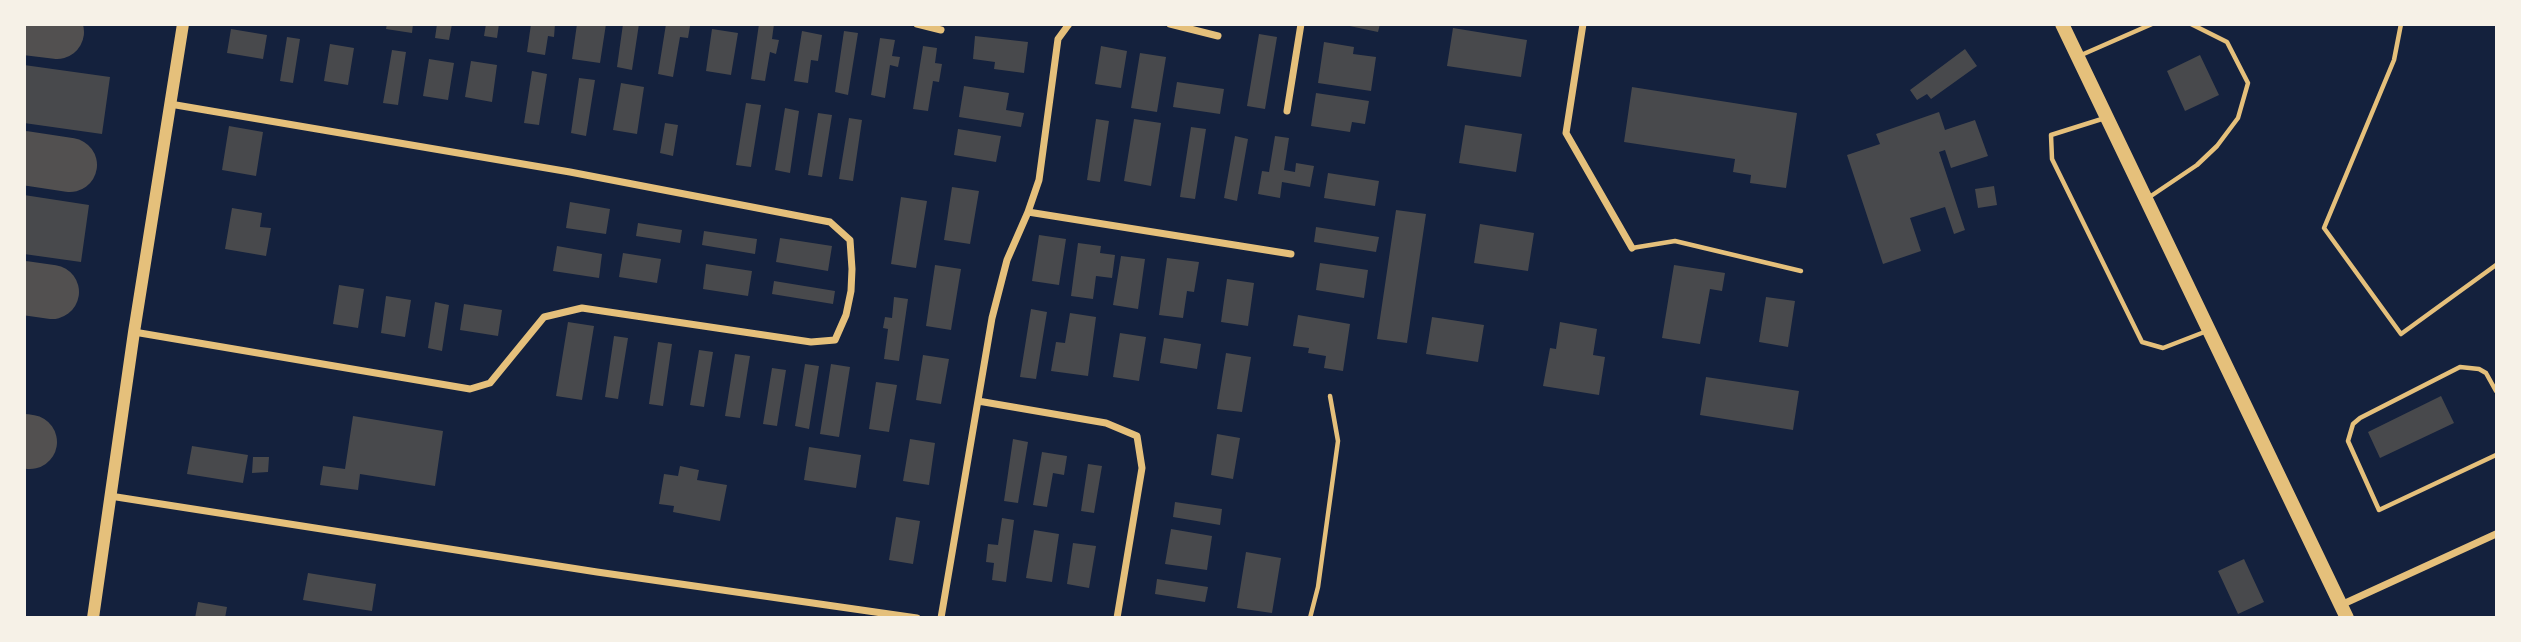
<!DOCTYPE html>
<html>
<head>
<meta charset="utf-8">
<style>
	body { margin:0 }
	#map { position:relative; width:2521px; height:642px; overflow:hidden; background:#14213d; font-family:"Alegreya Sans",sans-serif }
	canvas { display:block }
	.frame { position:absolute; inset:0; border:26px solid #f6f1e7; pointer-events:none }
</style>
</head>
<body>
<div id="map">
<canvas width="2521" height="642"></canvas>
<div class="frame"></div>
</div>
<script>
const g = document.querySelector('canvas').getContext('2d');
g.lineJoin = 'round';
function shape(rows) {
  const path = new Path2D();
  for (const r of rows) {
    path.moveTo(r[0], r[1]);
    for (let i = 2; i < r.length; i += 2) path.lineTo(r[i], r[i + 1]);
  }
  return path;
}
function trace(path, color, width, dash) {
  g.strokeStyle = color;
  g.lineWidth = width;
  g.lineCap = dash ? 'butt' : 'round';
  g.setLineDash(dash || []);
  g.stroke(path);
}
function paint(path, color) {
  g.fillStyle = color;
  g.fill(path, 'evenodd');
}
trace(shape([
	[24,28,57,32],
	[24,158,70,165],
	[24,288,52,292],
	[24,441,30,442]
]), '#525050', 54);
paint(shape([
	[387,24,413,24,412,33,386,29],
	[437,24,452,24,449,40,435,38],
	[486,24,499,24,497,38,484,36],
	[531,24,555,24,554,37,548,36,545,55,527,52],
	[577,24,606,24,600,63,572,59],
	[623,24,639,24,632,70,617,67],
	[666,24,690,26,688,38,680,37,673,77,658,74],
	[759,24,774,24,772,39,779,40,776,54,770,52,765,81,751,79],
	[1340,24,1380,24,1378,32],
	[1453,28,1527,40,1521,77,1447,66],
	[231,29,267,35,263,59,227,53],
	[712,29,738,33,731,75,706,71],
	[802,31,822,35,818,61,811,60,808,83,794,81],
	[844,31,858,33,848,95,835,92],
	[1259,34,1277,37,1265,109,1247,106],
	[975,36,1028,42,1024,73,994,69,995,62,973,59],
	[287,37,300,39,293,83,280,81],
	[880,38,895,40,892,56,900,57,898,67,890,65,885,98,871,95],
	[1324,42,1354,47,1353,54,1376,57,1371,91,1318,83],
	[330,44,354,48,348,85,324,81],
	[923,46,937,48,935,63,942,64,939,82,933,81,928,111,913,109],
	[1101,46,1127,51,1121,88,1095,84],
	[1965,49,1977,66,1931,99,1927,94,1917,100,1910,90],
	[392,50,406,52,398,105,383,103],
	[1140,53,1166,57,1157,112,1131,108],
	[2200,55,2219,95,2185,111,2167,71],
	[429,59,454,63,448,100,423,96],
	[471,61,497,65,492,102,465,97],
	[24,65,110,77,102,134,24,123],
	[532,71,547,74,539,125,524,123],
	[579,78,595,80,586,136,571,133],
	[1177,82,1224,89,1220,114,1173,107],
	[621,83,644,87,637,134,613,130],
	[964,86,1009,93,1006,110,1024,113,1021,127,959,117],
	[1632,87,1797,113,1786,188,1750,183,1751,175,1733,172,1735,159,1624,142],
	[1316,93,1369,101,1365,124,1352,122,1350,132,1311,126],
	[746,103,761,105,751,167,736,165],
	[785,108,799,111,790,173,775,170],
	[1939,112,1945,130,1975,120,1988,156,1951,168,1945,150,1939,152,1965,230,1954,234,1945,207,1910,218,1921,251,1883,264,1847,155,1880,144,1876,134],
	[818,113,832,115,822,177,808,175],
	[849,118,862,120,853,181,839,179],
	[1096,119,1109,121,1100,182,1087,180],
	[1134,119,1161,123,1151,186,1124,181],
	[665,123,678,125,673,156,660,153],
	[1465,125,1522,134,1516,172,1459,163],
	[229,126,263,132,256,176,222,170],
	[1191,127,1206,129,1195,199,1180,197],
	[958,129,1001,136,996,162,954,155],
	[1235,136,1248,139,1237,201,1224,198],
	[1275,136,1289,138,1284,170,1295,172,1296,163,1314,166,1310,187,1282,182,1280,198,1258,194,1262,171,1269,172],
	[1328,173,1379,181,1375,206,1324,198],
	[1994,186,1997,205,1978,208,1975,189],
	[952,187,979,191,970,244,944,240],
	[24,195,89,205,81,262,24,254],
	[901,197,927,201,916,268,891,264],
	[570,202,610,209,606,234,566,228],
	[232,208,262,213,260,227,271,228,266,256,225,249],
	[1396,210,1426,214,1407,343,1377,339],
	[638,223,682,230,680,243,636,236],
	[1480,224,1534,233,1528,271,1474,263],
	[1316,227,1379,237,1376,252,1314,242],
	[704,231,757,239,755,254,702,245],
	[1039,235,1066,239,1059,285,1032,281],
	[780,238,832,246,828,271,776,262],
	[1078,243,1101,246,1100,253,1115,255,1112,278,1096,276,1093,299,1071,296],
	[557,246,602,254,599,278,553,271],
	[623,253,661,259,657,283,619,277],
	[1121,256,1145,259,1138,309,1113,305],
	[1167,258,1199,262,1194,292,1187,291,1183,318,1159,315],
	[1320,263,1368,270,1364,298,1316,290],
	[706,264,752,271,748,296,703,289],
	[935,265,961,269,951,330,926,326],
	[1674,265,1725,273,1722,291,1710,289,1700,344,1662,338],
	[1227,279,1254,283,1248,326,1221,322],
	[774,281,835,291,833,304,772,294],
	[339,285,364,289,358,328,333,324],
	[386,296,411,300,405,337,381,333],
	[894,297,908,299,899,361,884,359,888,329,883,328,885,317,892,318],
	[1766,297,1795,301,1788,347,1759,342],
	[435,302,449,305,442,351,428,348],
	[464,304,502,310,498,336,460,330],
	[1031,309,1047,312,1036,379,1020,377],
	[1070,313,1096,317,1088,376,1051,371,1056,342,1065,343],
	[1298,315,1350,324,1343,371,1324,368,1326,356,1308,353,1309,348,1293,346],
	[1432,317,1484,325,1478,362,1426,354],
	[568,322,594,326,582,400,556,396],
	[1560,322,1597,329,1593,355,1605,357,1599,395,1543,386,1550,348,1556,349],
	[1120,333,1146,337,1139,381,1113,377],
	[614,336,628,338,618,399,605,397],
	[1164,338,1201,344,1197,369,1160,363],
	[658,342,672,344,663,406,649,404],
	[699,350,713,352,704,407,690,405],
	[1226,353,1251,357,1242,412,1217,409],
	[735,354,750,356,740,418,725,416],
	[923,355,949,359,941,404,916,400],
	[805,364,819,366,809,429,795,426],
	[831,364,850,367,839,437,820,434],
	[772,368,786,370,777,426,763,424],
	[1706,377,1799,391,1793,430,1700,415],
	[876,382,897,385,889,432,869,429],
	[2441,396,2454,423,2380,458,2368,432],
	[353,416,443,431,435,486,360,474,358,490,320,485,323,466,345,469],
	[1217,434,1240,438,1233,479,1211,475],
	[910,439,935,443,929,485,903,481],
	[1013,439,1028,442,1018,503,1004,501],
	[192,446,248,455,243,483,187,474],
	[809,447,861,455,856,488,804,480],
	[1042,452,1067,456,1064,475,1053,473,1047,507,1033,505],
	[253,457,269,457,268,472,252,473],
	[1088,464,1102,466,1094,513,1081,511],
	[680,466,699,470,697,480,727,485,720,521,673,512,674,506,659,504,664,474,678,476],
	[1175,502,1222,509,1220,525,1173,517],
	[896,517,920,521,913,564,889,560],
	[1002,518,1014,520,1006,582,992,580,994,563,986,562,988,544,998,545],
	[1171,529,1212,536,1207,570,1165,564],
	[1034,530,1059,534,1052,582,1026,578],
	[1073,543,1096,546,1089,588,1067,584],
	[1246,552,1281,558,1272,613,1237,608],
	[2244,559,2264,602,2238,614,2218,571],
	[308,573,376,584,372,611,303,600],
	[1157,579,1208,587,1205,602,1155,594],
	[198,602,227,607,225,618,195,618]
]), '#48494c');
trace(shape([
	[2401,24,2394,60,2324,228,2401,334,2496,265],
	[2079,56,2152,24],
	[2105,118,2051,135,2052,159,2142,342,2163,348,2207,331],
	[2148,198,2197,165,2217,146,2238,118,2248,83,2227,42,2191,24],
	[1632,248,1675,241,1801,271],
	[2496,391,2486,373,2479,369,2460,367,2360,418,2353,424,2348,441,2379,510,2496,455],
	[1310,618,1318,587,1338,441,1330,396]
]), '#e5c07b', 4.5);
trace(shape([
	[917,24,941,30],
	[1170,24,1218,36],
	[1583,24,1566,133,1632,248],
	[1287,111,1301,24],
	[1028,212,1291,254],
	[134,332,470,389,490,383,544,317,582,308,811,342,835,340,846,315,851,291,852,269,850,240,830,222,570,172,170,104],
	[978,401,1106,423,1137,436,1142,468,1117,618],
	[110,496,597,572,917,618],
	[2341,605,2496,534],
	[941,618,992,318,1007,260,1028,212,1039,180,1058,39,1069,24]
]), '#e5c07b', 7);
trace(shape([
	[93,618,134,332,183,24]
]), '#e5c07b', 12);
trace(shape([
	[2062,24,2347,618]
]), '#e5c07b', 14);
</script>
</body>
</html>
